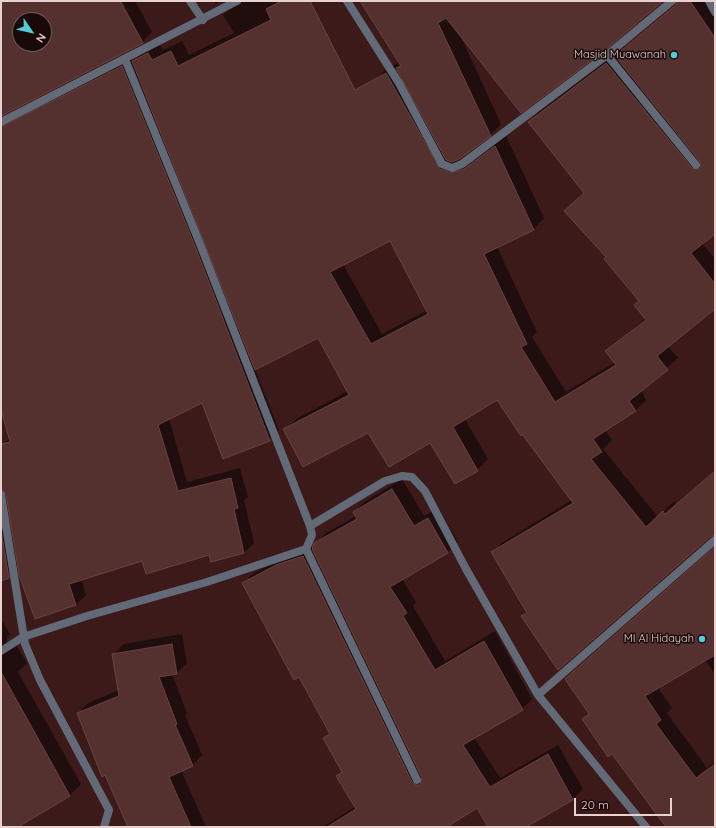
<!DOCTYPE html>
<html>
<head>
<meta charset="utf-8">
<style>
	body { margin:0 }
	#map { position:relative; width:716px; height:828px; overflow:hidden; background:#3c1a19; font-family:Quicksand,sans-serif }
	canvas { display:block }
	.frame { position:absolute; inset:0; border:2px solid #e8d1cf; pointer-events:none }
	.north { position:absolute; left:12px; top:12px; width:40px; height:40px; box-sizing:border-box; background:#190a09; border:1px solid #6c5a58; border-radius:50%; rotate:124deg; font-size:11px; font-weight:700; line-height:16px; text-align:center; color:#e8d1cf }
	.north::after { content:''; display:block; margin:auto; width:14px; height:18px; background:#52ccd6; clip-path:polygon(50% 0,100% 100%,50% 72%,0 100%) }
	.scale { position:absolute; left:574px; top:798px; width:98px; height:18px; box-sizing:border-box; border:2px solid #e8d1cf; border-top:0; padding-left:5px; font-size:12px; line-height:14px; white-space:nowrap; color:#e8d1cf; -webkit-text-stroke:3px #190a09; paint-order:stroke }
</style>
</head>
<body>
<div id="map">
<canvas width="716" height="828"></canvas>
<div class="frame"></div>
<div class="north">N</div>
<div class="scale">20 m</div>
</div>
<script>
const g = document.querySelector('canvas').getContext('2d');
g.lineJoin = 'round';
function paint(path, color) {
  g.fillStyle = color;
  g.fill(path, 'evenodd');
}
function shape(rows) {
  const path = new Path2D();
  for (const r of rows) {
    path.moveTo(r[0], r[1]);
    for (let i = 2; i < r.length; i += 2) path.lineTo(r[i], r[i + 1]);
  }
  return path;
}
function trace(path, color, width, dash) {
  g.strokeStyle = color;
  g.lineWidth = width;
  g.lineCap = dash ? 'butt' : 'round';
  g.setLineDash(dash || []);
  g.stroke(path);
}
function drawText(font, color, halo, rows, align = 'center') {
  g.font = font + ' Quicksand,sans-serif';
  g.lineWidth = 3;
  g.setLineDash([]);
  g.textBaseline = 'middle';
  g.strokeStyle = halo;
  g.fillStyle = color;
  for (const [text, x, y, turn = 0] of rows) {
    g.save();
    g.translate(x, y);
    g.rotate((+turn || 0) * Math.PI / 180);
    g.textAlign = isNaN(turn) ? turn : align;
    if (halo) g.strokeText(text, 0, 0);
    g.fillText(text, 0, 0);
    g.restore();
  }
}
paint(shape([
	[1,1,119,1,140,40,142,40,122,1,135,1,152,32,142,42,36,97,1,27],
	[20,20,44,20,44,44,20,44],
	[214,1,223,1,216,4],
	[240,1,302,1,355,95,375,80,386,69,398,63,399,66,401,65,361,1,662,1,460,35,501,124,490,135,455,160,462,163,476,158,506,136,544,218,534,229,497,247,537,332,532,337,566,392,615,362,607,351,646,318,640,300,607,257,576,200,585,192,529,122,540,111,617,52,618,54,677,4,677,1,715,1,715,233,702,243,715,259,715,308,668,346,678,358,641,390,646,400,635,411,605,430,612,440,603,449,658,517,674,501,677,504,715,471,715,534,522,616,527,611,492,552,503,542,572,500,497,399,465,419,488,459,477,470,430,442,369,431,285,430,296,419,348,391,318,337,255,369,279,430,269,440,203,401,169,419,187,482,240,468,248,497,244,500,254,543,244,553,143,559,81,579,86,595,76,605,20,566,8,577,1,580,1,532,13,527,4,444,10,438,1,406,1,126,44,105,52,98,132,57,134,61,144,50,159,43,163,50,182,41,189,55,234,33,223,15,234,4],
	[390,239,428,310,382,334,343,264],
	[402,479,424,516,438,508,458,542,448,552,402,579,416,602,413,606,445,661,495,631,532,699,522,709,474,737,500,778,558,745,583,789,573,799,524,827,489,827,478,807,445,827,323,827,356,806,337,776,343,771,324,739,330,733,299,676,243,583,254,573,287,555,314,546,326,533,356,516,354,512,364,502],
	[715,547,715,674,705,660,658,688,672,708,667,713,707,768,715,762,715,827,667,827,613,752,583,719,590,713,566,679],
	[1,619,10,634,7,637,7,642,12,646,16,645,27,663,18,672,81,784,70,795,16,827,1,827],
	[182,634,187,663,177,673,172,674,187,713,185,715,202,755,192,766,181,770,206,827,129,827,78,713,88,703,119,690,113,655,124,644],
	[174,720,192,762,190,762,172,721]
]), '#0007');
const building = shape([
	[1,1,120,1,143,43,1,116,1,1],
	[20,20,44,20,44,44,20,44,20,20],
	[281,1,310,1,355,90,386,73,440,169,451,173,464,169,495,146,534,230,484,254,527,344,521,347,555,402,616,365,605,351,646,320,634,305,639,301,604,259,606,257,564,211,584,193,528,122,606,63,692,168,699,169,701,167,700,162,615,56,676,5,677,1,690,1,715,38,715,234,691,253,715,284,715,309,657,356,668,370,629,401,636,411,593,439,602,452,591,459,646,527,663,511,665,514,715,471,715,535,711,536,558,670,521,616,527,613,491,552,573,503,522,434,521,436,497,400,453,427,478,471,455,484,430,443,389,467,368,433,303,467,283,429,349,395,318,338,255,370,132,61,148,53,152,60,171,51,178,66,271,20,266,9,281,1],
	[390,241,428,314,371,344,330,272,390,241],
	[360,1,663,1,604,51,521,113,446,18,438,23,491,136,459,159,452,162,446,160,396,68,401,66,360,1],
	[122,66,195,246,270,441,223,459,202,403,158,425,178,491,231,478,238,508,234,509,244,553,211,562,209,555,146,574,142,561,69,584,76,605,35,619,19,575,6,494,1,490,1,444,10,442,1,409,1,127,122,66],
	[392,489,414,526,428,518,448,553,390,587,407,613,403,616,435,670,484,641,523,710,463,745,490,787,548,754,573,800,526,827,488,827,477,808,447,827,327,827,356,809,336,776,342,772,323,738,330,734,299,677,294,680,242,583,276,565,303,556,412,782,416,785,420,785,422,778,312,549,314,543,357,519,353,512,392,489],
	[1,530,9,578,1,581,1,530],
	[715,547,715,655,645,696,661,720,656,724,696,778,715,764,715,827,666,827,612,754,608,757,582,719,589,714,565,679,715,547],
	[172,644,177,674,159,677,177,724,175,725,193,766,169,777,191,827,128,827,105,775,102,777,77,713,119,696,112,654,172,644],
	[1,672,70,796,18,827,1,827,1,672]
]);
paint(building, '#54302e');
trace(building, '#694341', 1);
trace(shape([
	[347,1,399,83,442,164,452,168,462,164,470,158]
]), '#626977', 8);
trace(shape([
	[190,1,203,20],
	[709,1,715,12],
	[607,55,696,165],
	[125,59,200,244,310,526,312,535,306,549,417,780],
	[1,122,237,1],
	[470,158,607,55,672,1],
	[1,495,25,644,40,680,109,810,104,827],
	[310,526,385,481,402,476,412,477,425,491,466,569,538,695],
	[1,651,23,637,87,616,207,582,306,549],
	[646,827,538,695,715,540]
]), '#626977', 8);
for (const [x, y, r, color] of [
	[674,55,4,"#52ccd6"],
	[702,639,4,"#52ccd6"]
]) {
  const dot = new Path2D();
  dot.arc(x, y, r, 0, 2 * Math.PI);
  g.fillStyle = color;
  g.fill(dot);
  trace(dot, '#190a09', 1.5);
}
drawText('11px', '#e8d1cf', '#190a09', [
	["Masjid Muawanah",666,55],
	["MI Al Hidayah",694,639]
], 'right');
</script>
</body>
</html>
